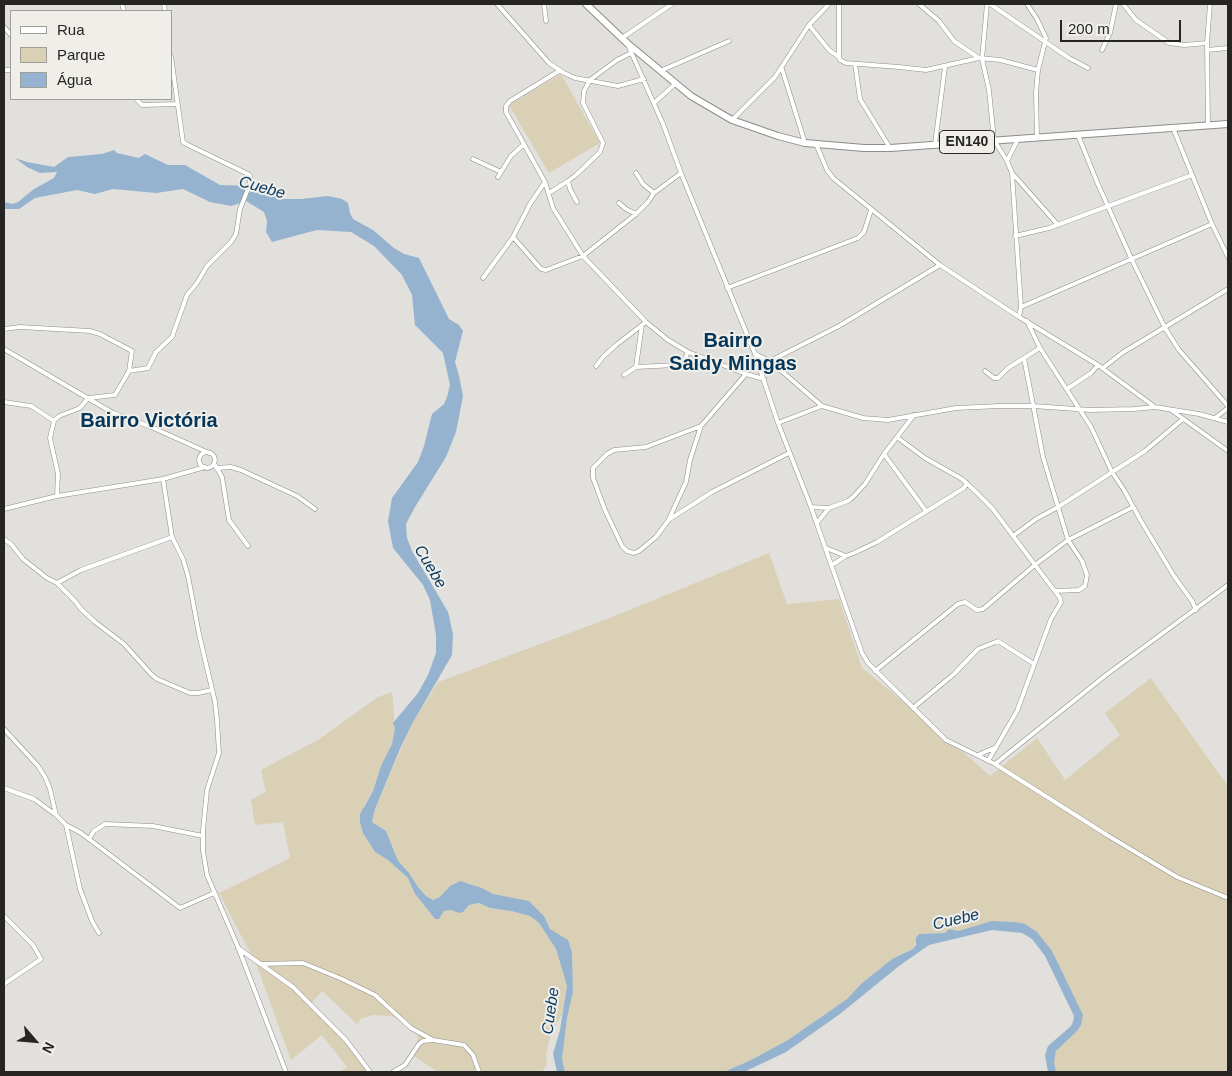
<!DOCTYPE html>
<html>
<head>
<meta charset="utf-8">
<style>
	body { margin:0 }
	#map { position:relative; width:1232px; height:1076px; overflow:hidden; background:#e2e0dc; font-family:Helvetica,sans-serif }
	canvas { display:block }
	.frame { position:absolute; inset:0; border:5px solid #262523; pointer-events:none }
	.legend { position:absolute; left:10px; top:10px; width:162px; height:90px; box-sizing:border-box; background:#efeee9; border:1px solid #9f9e9a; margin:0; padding:6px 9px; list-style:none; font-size:15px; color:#262523 }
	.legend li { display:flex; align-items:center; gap:10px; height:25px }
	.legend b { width:25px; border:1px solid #9f9e9a }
	.north { position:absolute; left:10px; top:1016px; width:50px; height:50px; -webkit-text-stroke:4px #efeee9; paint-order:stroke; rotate:117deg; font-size:14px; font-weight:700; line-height:20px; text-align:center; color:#262523 }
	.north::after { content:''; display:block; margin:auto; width:18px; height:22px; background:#262523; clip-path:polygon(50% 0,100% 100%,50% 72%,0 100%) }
	.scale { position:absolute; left:1060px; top:20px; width:121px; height:22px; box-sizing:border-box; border:2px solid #262523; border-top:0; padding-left:6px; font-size:15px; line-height:18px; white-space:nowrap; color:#262523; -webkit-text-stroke:4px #efeee9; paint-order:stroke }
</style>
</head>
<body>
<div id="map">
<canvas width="1232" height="1076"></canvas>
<div class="frame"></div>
<ul class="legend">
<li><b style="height:6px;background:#fff"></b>Rua</li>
<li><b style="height:14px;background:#d9d0b5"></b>Parque</li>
<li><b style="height:14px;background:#95b3cf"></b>Água</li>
</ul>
<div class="north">N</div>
<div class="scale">200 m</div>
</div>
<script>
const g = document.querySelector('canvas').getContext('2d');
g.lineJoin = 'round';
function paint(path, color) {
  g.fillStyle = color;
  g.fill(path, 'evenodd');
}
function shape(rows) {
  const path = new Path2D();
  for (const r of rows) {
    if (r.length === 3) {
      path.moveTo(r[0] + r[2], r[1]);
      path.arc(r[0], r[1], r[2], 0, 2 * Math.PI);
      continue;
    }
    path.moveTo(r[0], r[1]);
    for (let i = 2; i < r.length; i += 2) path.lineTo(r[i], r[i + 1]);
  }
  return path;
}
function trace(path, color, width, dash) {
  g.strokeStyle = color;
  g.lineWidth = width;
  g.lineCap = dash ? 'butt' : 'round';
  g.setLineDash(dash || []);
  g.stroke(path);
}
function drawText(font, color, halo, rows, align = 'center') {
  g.font = font + ' Helvetica,sans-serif';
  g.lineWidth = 4;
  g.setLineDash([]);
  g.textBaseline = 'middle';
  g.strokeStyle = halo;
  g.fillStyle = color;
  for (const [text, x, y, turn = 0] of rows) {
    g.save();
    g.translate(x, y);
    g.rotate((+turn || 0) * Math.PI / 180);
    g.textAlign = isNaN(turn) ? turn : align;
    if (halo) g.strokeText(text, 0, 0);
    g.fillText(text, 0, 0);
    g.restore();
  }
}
paint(shape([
	[561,74,600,143,549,173,509,105],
	[769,553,787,604,839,599,862,668,943,734,990,776,1037,738,1065,780,1120,735,1105,713,1151,678,1228,786,1228,1072,1056,1072,1054,1062,1056,1051,1081,1025,1052,951,1014,922,992,921,958,931,949,929,945,933,919,934,913,949,892,959,862,983,847,999,788,1040,751,1060,724,1072,565,1072,562,1059,567,1018,573,992,572,952,568,941,550,929,544,916,529,901,493,894,468,883,450,886,440,897,433,900,426,896,418,887,409,873,398,861,386,831,372,822,375,809,412,724,438,682,607,619],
	[392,692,395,728,392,744,381,766,373,791,364,805,363,833,375,852,388,860,408,878,415,894,435,919,439,919,444,911,451,910,463,912,469,905,479,903,490,908,511,911,530,916,539,923,556,949,567,986,562,1015,551,1032,546,1056,547,1064,542,1072,438,1072,414,1056,418,1038,414,1027,392,1016,372,1015,361,1019,357,1024,322,991,310,1005,372,1072,340,1072,347,1067,322,1035,291,1060,257,966,219,893,290,858,283,822,255,825,251,800,266,792,261,770,321,738,378,697]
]), '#d9d0b5');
paint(shape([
	[114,150,117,153,139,158,145,154,168,165,185,165,220,185,248,186,283,199,301,199,328,196,342,199,348,203,350,213,353,219,373,230,394,248,404,254,419,258,449,319,459,325,463,331,455,362,459,376,463,396,456,432,446,457,415,507,406,524,407,538,412,551,448,612,453,634,452,655,412,724,400,749,375,809,372,822,386,831,398,861,409,873,418,887,426,896,433,900,440,897,450,886,460,881,482,888,493,894,529,901,544,916,550,929,568,940,572,952,573,992,567,1018,562,1059,565,1072,557,1072,553,1054,560,1030,567,986,556,949,539,923,530,916,511,911,490,908,479,903,469,905,463,912,459,913,451,910,444,911,439,919,435,919,415,894,408,878,388,860,375,852,363,833,360,822,360,814,373,791,381,766,392,744,395,728,393,723,418,693,428,675,436,653,436,635,430,600,423,585,393,548,388,521,392,498,418,462,424,446,432,414,444,404,447,397,450,385,443,353,415,325,412,295,402,275,374,246,351,232,317,230,272,242,266,232,267,221,264,212,246,201,231,206,210,202,183,189,156,193,113,189,95,194,77,190,35,198,19,209,4,209,4,202,13,204,18,202,34,189,54,178,57,172,40,173,27,167,15,158,27,162,54,167,68,157,102,154],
	[992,921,1014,922,1025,924,1037,932,1052,951,1083,1015,1081,1025,1077,1031,1056,1051,1054,1062,1056,1072,1048,1072,1045,1055,1048,1046,1071,1026,1073,1022,1074,1016,1045,956,1032,939,1022,933,992,930,929,945,899,966,840,1014,786,1052,744,1072,724,1072,751,1060,788,1040,847,999,862,983,892,959,913,949,916,945,916,938,919,934,945,933,949,929,958,931]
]), '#95b3cf');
const street = shape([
	[122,4,124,11],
	[164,4,165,11],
	[497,4,549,63,564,73,575,78,618,86,644,79],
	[544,4,546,21],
	[839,4,839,57,840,60,846,63,899,67,926,70,979,58,1000,60,1038,70],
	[919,4,939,21,954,41,979,58],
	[987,4,982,59,989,90,994,140,1007,161,1012,173,1021,307,1019,317],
	[990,4,1069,58,1088,68],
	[1027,4,1037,19,1046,38,1038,70,1036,93,1037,138],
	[1123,4,1136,20,1169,43,1184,45,1207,43],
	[809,25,829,50,839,57],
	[4,27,11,35],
	[622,38,672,4],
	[628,45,663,124,681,173,755,354,778,423,811,507,862,653,868,663,946,740,995,764,1107,835,1177,877,1228,898],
	[1102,50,1110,33,1116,4],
	[1207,50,1228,48],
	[855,64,860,99,890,148],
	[782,69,805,143],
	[4,70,11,70],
	[660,71,729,41],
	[136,99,142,105,178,104],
	[654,103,675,84],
	[732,120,775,77,809,25,829,4],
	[1208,125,1207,43,1210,4],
	[1173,128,1212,224,1228,257],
	[1078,135,1097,182,1131,258,1165,328,1179,350,1228,406],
	[816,144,827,170,833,178,940,265,1019,317,1098,365,1155,407],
	[935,144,945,67],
	[473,159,501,172],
	[1007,161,1018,139],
	[636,173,643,184,654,193],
	[1012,173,1058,225],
	[498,177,511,156,523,145],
	[545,182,506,112,506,106,510,101,559,71],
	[549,193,568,181],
	[577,202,570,189,568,181,576,175,600,152,603,143,583,103,584,91,590,80,617,60,631,53],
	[619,203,626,209,636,214],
	[1015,236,1049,228,1192,175],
	[513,237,541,269,546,270,583,256,636,214,648,202,654,193,681,173],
	[483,278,513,237,530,204,545,182,553,208,583,256,646,322,668,340,688,352,746,374,764,379],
	[727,288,858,238,864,232,871,210],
	[1021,307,1212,224],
	[1027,321,1040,348,1091,427,1112,472,1124,490,1141,521,1174,576,1192,601,1196,610],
	[4,329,20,327,90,331,100,334,132,351,129,371],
	[4,349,113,413,149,426,209,453],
	[755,354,770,361,822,406,863,418,888,420,956,408,1000,406,1033,406,1091,410,1134,409,1155,407,1199,414,1228,422],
	[1024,358,1043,457,1068,540,1082,561,1087,575,1085,586,1079,590,1055,591],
	[770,361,839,326,940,265],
	[596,366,603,357,616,345,646,322],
	[636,367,642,325],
	[1103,368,1122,353,1228,289],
	[985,371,994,378,998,378,1008,368,1040,348],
	[624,375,636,367,676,365,683,363,688,352],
	[1067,389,1091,373,1098,365],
	[4,402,31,406,54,421],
	[1171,410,1228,451],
	[1215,418,1228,408],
	[778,423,822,406],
	[701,426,690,460,686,482,668,521,656,537,639,551,634,553,627,551,622,546,605,510,593,478,593,468,607,454,614,450,646,447,701,426,746,374],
	[898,438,925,458,962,479,974,490,992,508,1060,598,1061,602,1051,619,1017,711,988,761],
	[207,460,8],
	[884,454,926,511],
	[214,463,222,477,229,520,248,546],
	[216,468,231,467,241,470,297,496,315,509],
	[163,479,172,537,183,559,188,576,199,634,215,702,217,720,219,753,207,790,203,830,203,851,207,875,238,947,286,1072],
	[57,496,58,474,50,438,54,421,59,416,80,408,88,398,115,395,129,371,148,368,156,352,172,337,187,295,197,283,207,266,231,242,236,234,240,209,250,184,250,176,248,174,186,144,183,142,171,56],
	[811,507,829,508,848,501,853,497,865,484,884,454,914,415],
	[4,509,57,496,163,479,205,467],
	[670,519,712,492,789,453],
	[817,523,829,508],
	[1013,536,1036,519,1058,507,1145,451,1183,419],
	[4,539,11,544,23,559,47,578,57,583,75,601,81,609,95,622,124,644,151,674,157,679,190,693,198,693,212,690],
	[826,548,846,556],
	[832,565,846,556,854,553,877,542,964,488,967,483],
	[57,583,81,570,172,537],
	[875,671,958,604,965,602,977,610,983,609,1036,564,1068,540,1133,507],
	[913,708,954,674,978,649,998,641,1034,664],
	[4,729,38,766,45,777,50,789,56,815,66,825,80,889,92,921,99,933],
	[978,755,994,748],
	[995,764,1106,675,1228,585],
	[4,788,34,799,56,815],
	[66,825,81,833,180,908,214,893],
	[89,839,94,831,105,824,153,826,203,836],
	[4,916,33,945,41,959,4,984],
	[238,948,293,987,346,1040,370,1072],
	[262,964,303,963,342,979,375,995,411,1028,433,1040],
	[393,1072,405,1065,419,1044,423,1041,433,1040,464,1045,473,1055,479,1072]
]);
const primary = shape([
	[586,4,627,43,691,96,732,120,778,136,805,143,864,148,890,148,1228,124]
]);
trace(street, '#8d8c87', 5);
trace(primary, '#8d8c87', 8);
trace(street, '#fff', 4);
trace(primary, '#fff', 6);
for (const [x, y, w] of [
	[967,142,55]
]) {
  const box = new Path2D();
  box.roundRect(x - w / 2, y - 11.5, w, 23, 4);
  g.fillStyle = '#efeee9';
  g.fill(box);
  trace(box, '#262523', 1);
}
drawText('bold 14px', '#262523', null, [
	["EN140",967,142]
]);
drawText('italic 16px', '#0c3d63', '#efeee9', [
	["Cuebe",262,188,16],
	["Cuebe",430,567,59],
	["Cuebe",956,920,-13],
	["Cuebe",551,1011,-82]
]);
drawText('bold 20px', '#053559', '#efeee9', [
	["Bairro",733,341],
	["Saidy Mingas",733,364],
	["Bairro Victória",149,421]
]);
</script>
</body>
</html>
